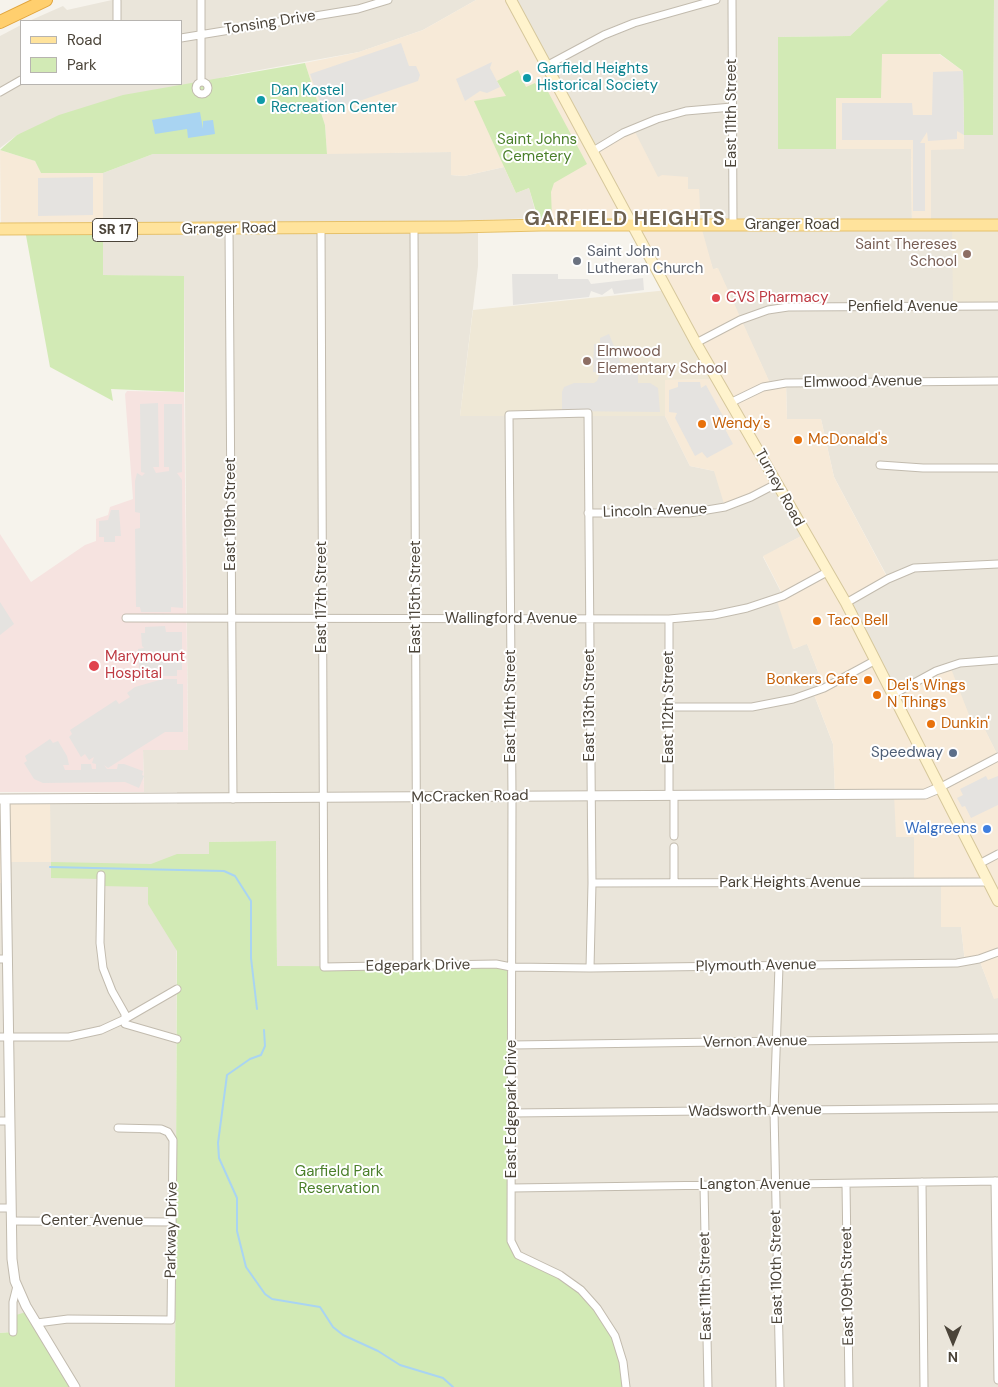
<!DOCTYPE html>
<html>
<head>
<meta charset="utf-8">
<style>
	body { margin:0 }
	#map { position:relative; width:998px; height:1387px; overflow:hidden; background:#f6f3ec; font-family:"DM Sans",sans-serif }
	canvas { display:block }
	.legend { position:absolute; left:20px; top:20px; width:162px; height:65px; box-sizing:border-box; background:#fff; border:1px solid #b7b4b0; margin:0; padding:6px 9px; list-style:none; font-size:15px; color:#4b4439 }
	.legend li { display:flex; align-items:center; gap:10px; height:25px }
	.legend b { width:25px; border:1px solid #b7b4b0 }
	.north { position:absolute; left:928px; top:1317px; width:50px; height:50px; -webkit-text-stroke:4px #fff; paint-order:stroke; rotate:180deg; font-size:14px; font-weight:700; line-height:20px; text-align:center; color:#4b4439 }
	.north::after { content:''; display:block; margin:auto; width:18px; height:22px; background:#4b4439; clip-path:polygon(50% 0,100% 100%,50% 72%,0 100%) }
</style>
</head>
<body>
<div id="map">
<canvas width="998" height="1387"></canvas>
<ul class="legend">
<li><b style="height:6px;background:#ffe39c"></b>Road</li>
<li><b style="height:14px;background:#d2eab5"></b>Park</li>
</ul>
<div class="north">N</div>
</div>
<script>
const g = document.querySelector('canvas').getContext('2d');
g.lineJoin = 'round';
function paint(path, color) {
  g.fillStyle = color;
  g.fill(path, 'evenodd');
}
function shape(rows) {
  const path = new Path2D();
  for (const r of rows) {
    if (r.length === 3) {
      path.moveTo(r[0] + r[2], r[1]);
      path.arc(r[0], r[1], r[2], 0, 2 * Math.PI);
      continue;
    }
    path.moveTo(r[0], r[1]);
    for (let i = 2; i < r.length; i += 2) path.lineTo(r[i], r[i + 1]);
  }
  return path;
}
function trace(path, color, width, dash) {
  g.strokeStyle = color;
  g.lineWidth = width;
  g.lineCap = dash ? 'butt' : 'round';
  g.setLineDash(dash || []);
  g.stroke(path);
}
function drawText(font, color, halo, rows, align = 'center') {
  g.font = font + ' "DM Sans",sans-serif';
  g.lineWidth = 4;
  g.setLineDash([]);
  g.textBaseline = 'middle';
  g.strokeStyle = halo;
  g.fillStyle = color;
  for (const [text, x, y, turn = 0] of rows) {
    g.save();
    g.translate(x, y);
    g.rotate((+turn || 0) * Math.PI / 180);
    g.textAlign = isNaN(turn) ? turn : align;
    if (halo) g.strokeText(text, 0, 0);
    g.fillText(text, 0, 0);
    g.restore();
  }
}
paint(shape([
	[112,0,476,0,423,30,359,52,232,75,17,135,0,148,0,36,21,25,21,84,181,84,181,21,29,21,63,6,67,10],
	[511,0,888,0,850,36,778,37,778,149,911,149,912,225,931,225,931,149,963,149,964,135,993,135,994,0,998,0,998,756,978,717,971,721,962,700,892,695,846,603,888,578,834,477,821,419,787,419,786,383,771,386,717,268,713,270,688,189,688,177,658,177,593,151],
	[451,152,451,175,464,176,504,167,516,193,529,188,537,218,478,220,478,266,460,416,665,416,690,466,776,484,805,534,763,557,783,596,794,649,807,643,824,688,813,692,833,744,835,794,894,794,914,837,914,882,941,882,961,927,965,962,979,959,994,998,998,998,998,1387,616,1387,501,1261,277,976,276,841,209,842,209,854,177,854,175,1387,75,1387,13,1332,0,1333,0,803,177,804,177,792,144,792,143,750,188,749,184,277,103,275,103,173,153,154]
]), '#eae5da');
paint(shape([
	[476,0,511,0,593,151,633,128,658,177,662,175,688,177,688,189,699,189,701,226,713,269,718,268,771,385,786,383,787,419,821,419,834,477,888,579,846,603,892,695,950,666,971,720,979,717,998,756,998,998,994,999,979,959,965,962,961,927,941,927,941,882,914,882,914,837,896,837,894,794,835,794,833,744,813,692,824,687,807,644,793,649,776,598,783,595,763,556,805,534,776,484,725,507,714,471,690,466,665,416,665,380,717,379,634,226,541,225,529,188,516,193,504,167,464,176,451,175,451,152,327,154,325,125,305,63,359,52,423,30],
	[881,54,939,54,963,71,964,149,931,150,931,225,912,225,911,149,836,149,836,98],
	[0,150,35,161,41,173,103,173,103,230,1,229],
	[0,799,50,799,51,862,6,862,6,883,0,883]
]), '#f7ead8');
paint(shape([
	[952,225,998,225,998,306,953,306],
	[668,290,718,379,665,380,665,416,460,416,473,310]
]), '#efe8d6');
paint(shape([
	[127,391,184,392,188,750,143,750,144,792,0,792,0,534,31,582,85,545,96,541,96,519,108,515,110,507,133,499,125,394]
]), '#f6e3e0');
paint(shape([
	[888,0,994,0,993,135,964,135,963,71,940,54,882,54,881,98,836,98,836,149,778,149,778,37,850,36],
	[305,63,325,125,327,154,153,154,103,173,41,173,35,161,0,150,17,135,59,115,123,95],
	[518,70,526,87,535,83,539,91,546,88,587,164,554,183,551,192,552,219,538,219,529,188,516,193,474,101,506,96,497,81],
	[25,230,103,230,103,275,184,276,184,392,111,389,113,401,50,367],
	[276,841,277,966,511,967,514,1249,581,1290,615,1336,626,1387,175,1387,177,951,148,904,148,887,101,886,101,879,51,878,51,862,151,864,177,854,209,854,209,842],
	[29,1311,75,1387,0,1387,0,1333,13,1332,13,1316]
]), '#d2eab5');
paint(shape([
	[401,43,409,66,416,66,420,75,418,81,324,113,310,74],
	[492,62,490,68,500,87,487,93,480,91,465,101,456,79],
	[963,71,964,135,957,131,957,139,928,141,927,132,920,143,925,143,925,211,913,211,913,140,842,140,842,103,912,103,913,115,932,115,933,72],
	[93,177,93,215,38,216,38,178],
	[512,274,558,274,558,279,588,279,591,284,643,278,644,290,614,294,612,288,602,295,591,291,589,297,513,305],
	[609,334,622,366,638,368,638,383,650,383,658,388,660,412,562,411,562,392,564,387,574,383,594,383,597,381,600,373,593,372,594,344,600,344,600,338],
	[678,382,700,382,701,388,706,385,729,427,725,429,733,444,707,458,702,452,695,456,675,418,677,413,669,412,669,390,678,387],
	[158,403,159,467,153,467,156,473,169,471,169,467,164,467,164,404,182,404,182,472,177,473,182,480,183,608,171,607,171,612,141,612,140,607,136,607,135,529,140,528,140,513,135,512,135,481,137,473,142,476,145,473,141,472,140,404],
	[111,510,119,510,121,536,115,536,115,542,104,542,104,537,99,537,99,521,108,520],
	[0,602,14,624,0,635],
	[165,626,166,632,182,632,182,670,177,670,177,676,145,676,145,671,139,671,138,649,144,648,142,646,141,633,145,633,145,627],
	[163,679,177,679,177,684,183,684,183,732,165,732,108,768,104,765,107,769,117,769,118,764,124,764,143,771,142,775,144,776,139,788,125,782,43,783,34,779,24,763,27,761,25,756,50,739,53,743,58,741,67,756,69,765,63,765,65,770,81,770,81,764,91,764,92,769,96,769,96,764,92,763,94,757,89,760,85,754,81,757,69,737,72,734,70,730,116,700,119,704,130,697,127,693,135,687],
	[986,776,988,780,998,776,998,805,971,818,965,806,962,807,957,798,963,795,960,789]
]), '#e5e3e0');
paint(shape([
	[200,112,203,129,203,121,213,120,215,134,188,138,187,129,155,134,152,120]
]), '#a9d4f2');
trace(shape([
	[50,867,224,871,235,876,251,901,251,958,257,1009],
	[264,1030,265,1046,261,1055,250,1059,227,1075,218,1143,219,1158,237,1198,237,1231,246,1267,265,1294,272,1299,320,1307,333,1327,343,1335,378,1351,400,1365,443,1378,453,1387]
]), '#a9d4f2', 2);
const minor = shape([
	[201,0,201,82],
	[732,0,733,225],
	[117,1,117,21],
	[181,38,358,9,388,0],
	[548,65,604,35,634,23,716,0],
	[202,88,6],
	[0,92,21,80],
	[593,151,623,133,657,119,686,111,732,107],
	[321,227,324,967,496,964,511,967,590,968,957,963,979,959,998,952],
	[414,228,417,966],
	[229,229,233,799],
	[696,343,740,320,768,310,788,307,998,306],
	[732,402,763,387,786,383,998,381],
	[880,465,923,468,998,468],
	[588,513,689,513,725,507,751,497,776,484],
	[846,603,888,579,914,568,998,564],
	[126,618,669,619,714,615,747,608,783,596,827,572],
	[669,619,669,795],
	[892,695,936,671,960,663,998,660],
	[669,707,752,707,793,699,824,688,874,661],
	[939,788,998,757],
	[674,795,674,836],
	[674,847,674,883],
	[979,864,998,854],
	[101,875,100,943,103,968,112,991,125,1014,125,1024,177,1039],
	[592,883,988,882],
	[0,959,8,959],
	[779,966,774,1111,780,1387],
	[590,968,592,883,588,413,509,415,512,797,511,1241,518,1255,560,1275,581,1290,597,1308,615,1336,623,1362,626,1387],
	[0,1037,69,1037,101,1030,125,1019,177,989],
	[512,1045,998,1038],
	[511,1113,998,1108],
	[0,1121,9,1121],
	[995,1181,998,1380],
	[922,1182,924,1387],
	[846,1184,849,1387],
	[704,1185,708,1387],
	[512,1188,998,1181],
	[0,1208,11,1208],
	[11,1221,172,1222],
	[37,1323,68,1319,171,1320,173,1140,168,1132,161,1129,118,1128],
	[13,1332,13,1302,17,1286]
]);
const tertiary = shape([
	[0,799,925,794,939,788],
	[5,799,12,1259,15,1281,26,1306,75,1387]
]);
const secondary = shape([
	[511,0,696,343,846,603,998,901]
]);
const primary = shape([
	[0,229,458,227,541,225,998,225]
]);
const motorway = shape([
	[0,22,46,0]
]);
trace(minor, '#c2bbae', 9);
trace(tertiary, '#c2bbae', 11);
trace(secondary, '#d6c79b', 12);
trace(primary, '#e6c16a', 13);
trace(motorway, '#e0a43c', 14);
trace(minor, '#fff', 7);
trace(tertiary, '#fff', 9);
trace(secondary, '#fff3cd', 10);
trace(primary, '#ffe39c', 11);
trace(motorway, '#ffcf6e', 12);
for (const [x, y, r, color] of [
	[527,78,5,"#0f9aa8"],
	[261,100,5,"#0f9aa8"],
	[967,254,5,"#8d6e63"],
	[577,261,5,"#6b7280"],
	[716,298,5,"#e0444e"],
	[587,361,5,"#8d6e63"],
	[702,424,5,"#e8710a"],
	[798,440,5,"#e8710a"],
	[817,621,5,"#e8710a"],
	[94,666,6,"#e0444e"],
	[868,680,5,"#e8710a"],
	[877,695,5,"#e8710a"],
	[931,724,5,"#e8710a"],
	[953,753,5,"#5c6f8a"],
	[987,829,5,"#3f7fe0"]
]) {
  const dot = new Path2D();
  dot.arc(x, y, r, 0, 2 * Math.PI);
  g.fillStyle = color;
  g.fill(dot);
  trace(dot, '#fff', 2);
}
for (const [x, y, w] of [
	[115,230,45]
]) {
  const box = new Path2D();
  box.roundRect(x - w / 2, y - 11.5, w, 23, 4);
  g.fillStyle = '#fff';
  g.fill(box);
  trace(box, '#4b4439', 1);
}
drawText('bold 14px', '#4b4439', null, [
	["SR 17",115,230]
]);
drawText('15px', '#4b4439', '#fff', [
	["Tonsing Drive",270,23,-9],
	["East 111th Street",732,113,-90],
	["Granger Road",792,225],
	["Granger Road",229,229,-1],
	["Penfield Avenue",903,307],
	["Elmwood Avenue",863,382,-1],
	["Turney Road",779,488,61],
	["Lincoln Avenue",655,511,-2],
	["East 119th Street",231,514,-90],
	["East 117th Street",322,597,-90],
	["East 115th Street",416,597,-90],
	["Wallingford Avenue",511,619],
	["East 113th Street",590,705,-90],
	["East 114th Street",511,706,-90],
	["East 112th Street",669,707,-90],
	["McCracken Road",470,797,-1],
	["Park Heights Avenue",790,883],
	["Edgepark Drive",418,966,-1],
	["Plymouth Avenue",756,966,-1],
	["Vernon Avenue",755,1042,-1],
	["East Edgepark Drive",512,1109,-90],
	["Wadsworth Avenue",755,1111,-1],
	["Langton Avenue",755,1185],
	["Center Avenue",92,1221],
	["Parkway Drive",172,1230,-89],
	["East 110th Street",777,1267,-91],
	["East 111th Street",706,1286,-91],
	["East 109th Street",848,1286,-91]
]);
drawText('15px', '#0d838f', '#fff', [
	["Garfield Heights",537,69],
	["Historical Society",537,86],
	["Dan Kostel",271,91],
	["Recreation Center",271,108]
], 'left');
drawText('15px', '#4a7f2a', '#fff', [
	["Saint Johns",537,140],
	["Cemetery",537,157],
	["Garfield Park",339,1172],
	["Reservation",339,1189]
]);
drawText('15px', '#785e54', '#fff', [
	["Saint Thereses",957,245],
	["School",957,262],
	["Elmwood",597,352,"left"],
	["Elementary School",597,369,"left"]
], 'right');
drawText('15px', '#5b616d', '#fff', [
	["Saint John",587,252],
	["Lutheran Church",587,269]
], 'left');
drawText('15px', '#be3a42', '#fff', [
	["CVS Pharmacy",726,298],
	["Marymount",105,657],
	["Hospital",105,674]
], 'left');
drawText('15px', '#c56008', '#fff', [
	["Wendy's",712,424],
	["McDonald's",808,440],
	["Taco Bell",827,621],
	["Bonkers Cafe",858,680,"right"],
	["Del's Wings",887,686],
	["N Things",887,703],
	["Dunkin'",941,724]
], 'left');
drawText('15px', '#4e5e75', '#fff', [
	["Speedway",943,753]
], 'right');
drawText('15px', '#366cbe', '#fff', [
	["Walgreens",977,829]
], 'right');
g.letterSpacing = '1px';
drawText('bold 20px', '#6e6250', '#fff', [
	["GARFIELD HEIGHTS",625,220]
]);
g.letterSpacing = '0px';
</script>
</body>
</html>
